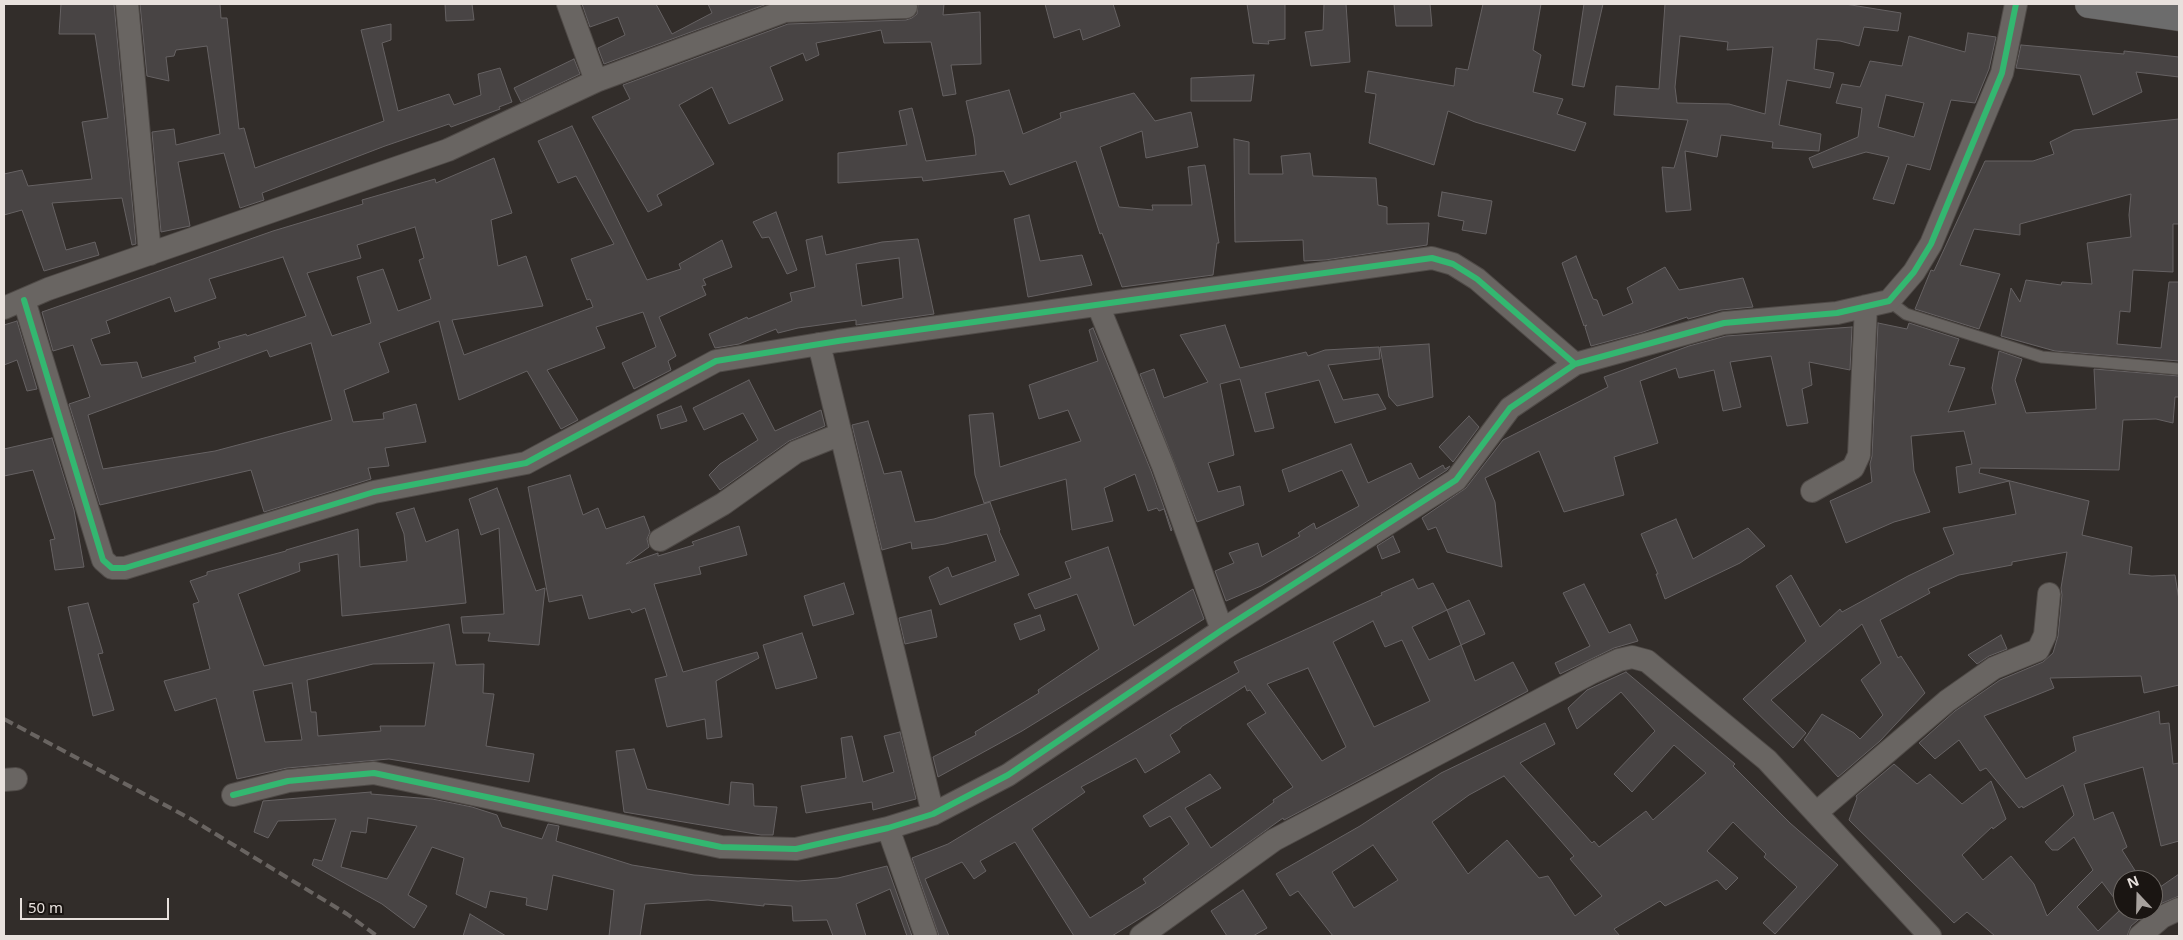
<!DOCTYPE html>
<html>
<head>
<meta charset="utf-8">
<style>
	body { margin:0 }
	#map { position:relative; width:2183px; height:940px; overflow:hidden; background:#322d2a; font-family:"Noto Sans",sans-serif }
	canvas { display:block }
	.frame { position:absolute; inset:0; border:5px solid #e8e1dd; pointer-events:none }
	.north { position:absolute; left:2113px; top:870px; width:50px; height:50px; box-sizing:border-box; background:#1a1512; border:1px solid #6c6763; border-radius:50%; rotate:339deg; font-size:14px; font-weight:700; line-height:20px; text-align:center; color:#e8e1dd }
	.north::after { content:''; display:block; margin:auto; width:18px; height:22px; background:#a8a29e; clip-path:polygon(50% 0,100% 100%,50% 72%,0 100%) }
	.scale { position:absolute; left:20px; top:898px; width:149px; height:22px; box-sizing:border-box; border:2px solid #e8e1dd; border-top:0; padding-left:6px; font-size:15px; line-height:18px; white-space:nowrap; color:#e8e1dd; -webkit-text-stroke:4px #1a1512; paint-order:stroke }
</style>
</head>
<body>
<div id="map">
<canvas width="2183" height="940"></canvas>
<div class="frame"></div>
<div class="north">N</div>
<div class="scale">50 m</div>
</div>
<script>
const g = document.querySelector('canvas').getContext('2d');
g.lineJoin = 'round';
function paint(path, color) {
  g.fillStyle = color;
  g.fill(path, 'evenodd');
}
function shape(rows) {
  const path = new Path2D();
  for (const r of rows) {
    path.moveTo(r[0], r[1]);
    for (let i = 2; i < r.length; i += 2) path.lineTo(r[i], r[i + 1]);
  }
  return path;
}
function trace(path, color, width, dash) {
  g.strokeStyle = color;
  g.lineWidth = width;
  g.lineCap = dash ? 'butt' : 'round';
  g.setLineDash(dash || []);
  g.stroke(path);
}
const building = shape([
	[61,4,114,4,136,244,132,245,122,198,52,203,66,250,95,242,99,255,44,271,22,210,4,215,4,174,22,170,28,186,92,179,82,122,108,118,95,34,59,34,61,4],
	[140,4,220,4,221,18,227,18,239,129,244,128,255,168,384,121,361,30,391,24,391,40,382,43,398,111,449,94,454,105,481,95,478,74,500,68,512,102,499,107,500,109,451,127,449,124,385,146,262,193,264,200,240,208,224,153,178,162,190,226,161,232,152,132,174,129,176,145,220,134,207,46,176,50,174,56,166,57,169,81,147,76,140,4],
	[445,4,472,4,474,20,446,21,445,4],
	[582,4,656,4,672,34,712,13,708,4,767,4,604,64,598,48,625,35,618,17,590,27,582,4],
	[918,4,944,4,943,15,980,12,981,64,951,65,956,94,943,96,931,42,884,43,881,30,816,43,819,55,806,61,803,53,770,67,783,100,729,124,712,87,679,105,714,164,657,195,662,205,648,212,592,117,630,99,623,85,788,24,906,20,912,18,917,14,918,4],
	[1045,4,1113,4,1120,26,1083,40,1080,29,1054,38,1045,4],
	[1247,4,1285,4,1285,39,1268,41,1269,44,1253,43,1247,4],
	[1324,4,1346,4,1350,62,1311,66,1305,32,1323,30,1324,4],
	[1394,4,1430,4,1432,26,1396,26,1394,4],
	[1483,4,1541,4,1533,50,1541,55,1533,92,1563,99,1557,114,1586,123,1575,151,1475,122,1448,111,1434,165,1369,143,1376,94,1365,92,1368,71,1454,86,1456,68,1468,70,1483,4],
	[1584,4,1603,4,1584,87,1572,85,1584,4],
	[1665,4,1845,4,1901,13,1898,31,1864,27,1859,46,1840,41,1817,39,1814,69,1834,73,1830,88,1787,80,1779,125,1821,134,1819,151,1772,148,1773,142,1721,135,1717,157,1685,151,1691,210,1666,212,1662,167,1674,168,1688,120,1614,115,1616,86,1659,89,1665,4],
	[1680,36,1728,42,1727,50,1773,47,1765,114,1729,104,1677,103,1675,87,1680,36],
	[1968,33,1996,37,1989,69,1975,103,1951,100,1930,170,1907,164,1894,204,1873,199,1889,157,1866,152,1813,168,1809,158,1858,137,1862,108,1836,103,1842,84,1860,87,1870,61,1902,66,1909,36,1965,52,1968,33],
	[1886,95,1924,103,1914,137,1878,127,1886,95],
	[2021,45,2124,54,2124,51,2179,57,2179,77,2136,72,2142,92,2093,115,2080,75,2016,68,2021,45],
	[574,59,580,74,521,102,514,88,574,59],
	[1254,75,1251,101,1191,101,1191,78,1254,75],
	[1009,90,1023,134,1061,118,1060,113,1134,93,1155,121,1191,112,1198,147,1146,158,1142,131,1100,147,1119,207,1153,210,1152,205,1192,205,1188,167,1205,165,1219,243,1217,243,1213,275,1122,287,1102,233,1100,234,1076,161,1010,185,1004,171,923,181,922,177,838,183,838,153,907,145,899,111,912,108,926,161,976,155,974,137,966,101,1009,90],
	[2179,119,2179,224,2173,224,2173,272,2133,270,2130,312,2120,311,2117,344,2161,348,2169,282,2179,282,2179,361,2055,351,2001,336,2011,288,2020,302,2026,280,2061,285,2062,282,2092,284,2087,243,2131,237,2129,215,2131,194,2020,224,2020,235,1974,229,1960,265,2000,274,1979,329,1915,309,1931,270,1934,271,1985,161,2033,161,2054,154,2050,142,2074,130,2179,119],
	[572,126,647,280,681,269,679,264,722,240,732,267,703,279,706,285,702,286,706,295,659,317,676,356,668,361,671,370,634,389,622,363,656,347,643,312,596,327,605,348,547,370,578,420,561,429,527,371,459,400,439,321,379,343,389,372,344,390,353,422,384,419,383,413,416,404,426,442,385,448,389,466,368,468,371,479,264,512,251,470,100,505,69,404,90,397,73,345,53,351,42,312,273,231,363,204,362,200,435,179,436,183,494,158,512,213,491,220,498,266,526,256,543,306,452,320,464,355,593,307,590,299,587,300,571,259,614,244,576,176,558,183,538,141,572,126],
	[415,227,424,258,419,260,431,299,398,311,383,269,357,277,371,323,332,336,307,273,361,258,357,245,415,227],
	[283,257,306,316,247,336,246,334,218,342,220,348,194,357,196,362,142,378,137,362,101,365,91,339,110,333,106,321,170,297,175,312,216,298,209,279,283,257],
	[311,343,332,420,215,451,103,469,88,415,267,350,270,357,311,343],
	[1234,139,1249,142,1249,174,1283,174,1281,156,1310,153,1313,176,1376,178,1378,205,1387,207,1387,224,1429,223,1427,245,1325,260,1304,261,1303,240,1235,242,1234,139],
	[1442,192,1492,201,1486,234,1462,230,1464,221,1438,216,1442,192],
	[776,212,797,270,787,274,769,237,762,238,753,222,776,212],
	[1029,215,1040,261,1082,255,1092,285,1028,297,1014,219,1029,215],
	[822,236,826,255,882,242,918,239,934,314,856,325,856,320,798,328,778,333,776,329,739,344,715,348,709,334,747,317,748,319,792,301,790,293,815,287,806,240,822,236],
	[899,258,903,298,862,306,856,264,899,258],
	[1576,256,1593,299,1597,300,1603,316,1633,303,1627,288,1665,267,1679,290,1743,278,1753,307,1721,310,1688,319,1687,317,1643,332,1591,346,1585,327,1587,325,1584,326,1562,263,1576,256],
	[17,321,37,389,27,391,17,360,4,365,4,325,17,321],
	[1878,323,1907,329,1909,323,1959,339,1949,365,1965,368,1948,412,1996,404,1992,388,1999,351,2022,359,2015,380,2026,413,2096,409,2094,369,2179,376,2179,397,2175,397,2173,423,2156,419,2123,420,2119,470,1980,468,1979,473,2089,501,2082,535,2132,547,2129,574,2152,576,2175,575,2179,600,2179,685,2144,693,2141,676,2050,678,2054,688,1984,716,2026,779,2076,751,2073,737,2159,711,2160,724,2169,723,2173,764,2179,763,2179,841,2161,846,2143,767,2084,784,2094,820,2113,812,2127,847,2122,850,2141,880,2123,880,2123,910,2150,910,2131,926,2127,936,1995,936,1967,912,1954,923,1849,820,1857,798,1856,796,1894,764,1917,784,1930,774,1962,804,1991,781,2006,819,1993,829,1992,827,1962,855,1983,880,2011,856,2034,884,2047,916,2093,870,2074,837,2058,850,2052,850,2045,842,2074,815,2063,785,2023,808,2022,806,2019,808,1986,768,1980,771,1959,740,1935,759,1919,743,1955,711,2000,680,2043,662,2053,653,2058,636,2062,595,2061,588,2067,552,2012,562,2012,565,1959,575,1928,589,1930,593,1880,620,1898,658,1901,656,1925,693,1880,741,1838,777,1804,740,1822,714,1854,733,1860,739,1883,715,1861,680,1881,663,1862,624,1771,700,1806,733,1793,748,1743,699,1806,641,1776,586,1791,575,1820,627,1840,609,1842,612,1908,576,1954,554,1943,528,2016,514,2009,481,1959,493,1956,467,1972,464,1964,431,1911,436,1914,471,1930,512,1894,522,1846,543,1830,501,1872,482,1870,464,1872,456,1878,323],
	[2102,882,2123,910,2120,910,2098,931,2077,907,2102,882],
	[1225,325,1240,368,1306,352,1308,356,1325,350,1379,347,1380,359,1328,365,1343,400,1378,394,1386,409,1335,423,1319,380,1265,393,1274,428,1255,432,1240,379,1220,384,1234,455,1208,463,1218,492,1240,486,1244,505,1197,522,1140,374,1154,369,1164,398,1208,382,1180,335,1225,325],
	[1852,327,1850,370,1809,362,1812,385,1802,389,1808,423,1787,426,1771,356,1730,362,1741,407,1723,411,1714,370,1679,378,1676,368,1640,381,1658,443,1614,457,1624,495,1564,512,1539,451,1485,478,1495,502,1502,567,1447,552,1436,527,1428,530,1422,518,1466,488,1503,440,1608,387,1604,377,1689,346,1726,336,1852,327],
	[1093,328,1151,471,1172,530,1171,531,1164,509,1159,511,1157,508,1148,511,1135,474,1104,488,1113,521,1072,530,1066,479,984,503,975,475,969,415,993,413,1000,467,1081,441,1068,410,1039,419,1029,385,1098,361,1089,330,1093,328],
	[1429,344,1433,397,1397,406,1389,397,1380,347,1429,344],
	[749,380,775,431,821,410,825,426,789,441,720,490,709,475,720,464,758,440,743,413,704,430,693,408,749,380],
	[681,406,687,421,661,429,657,415,681,406],
	[1469,416,1479,427,1453,462,1439,447,1469,416],
	[868,421,884,474,901,471,915,522,934,519,990,502,1000,530,999,531,1019,575,940,605,929,577,948,567,952,577,996,561,987,534,945,544,912,549,911,542,882,550,852,425,868,421],
	[52,438,74,510,84,567,55,570,50,540,55,539,33,470,4,476,4,449,52,438],
	[1351,444,1368,483,1411,463,1419,479,1443,465,1445,469,1450,466,1447,470,1315,555,1261,586,1226,601,1215,571,1234,563,1229,553,1258,543,1262,557,1300,536,1298,533,1314,523,1316,529,1359,506,1342,470,1289,492,1282,470,1351,444],
	[570,475,583,515,598,508,606,529,644,516,650,532,647,539,649,547,626,564,658,553,658,556,694,545,692,542,739,526,747,555,699,567,701,574,654,584,683,672,757,652,759,658,716,681,722,737,707,739,705,719,667,727,655,679,667,676,645,608,632,613,630,609,589,619,582,595,549,602,528,487,570,475],
	[497,488,536,591,545,588,539,645,488,641,490,633,463,633,461,617,504,614,499,528,481,535,469,499,497,488],
	[414,508,426,542,458,529,466,603,342,616,338,554,299,563,300,571,238,594,264,666,449,624,456,665,484,664,483,693,494,694,486,746,534,754,529,782,389,759,287,768,237,779,216,698,175,711,164,681,210,669,193,604,199,602,190,581,207,575,207,572,286,551,286,550,358,529,360,567,407,561,404,534,396,513,414,508],
	[434,663,425,726,380,726,381,731,318,736,316,712,311,712,307,680,373,664,434,663],
	[292,683,302,740,265,742,253,691,292,683],
	[1676,519,1693,559,1748,528,1765,546,1740,563,1665,599,1656,574,1658,574,1641,534,1676,519],
	[1393,536,1400,552,1382,559,1377,546,1393,536],
	[1108,547,1134,626,1193,589,1204,619,1022,731,938,777,933,757,976,735,975,732,1039,693,1038,690,1099,649,1077,594,1035,609,1028,594,1071,578,1065,562,1108,547],
	[1413,579,1418,589,1433,583,1447,610,1469,600,1485,634,1461,645,1475,681,1513,662,1528,691,1284,820,1283,818,1160,906,1112,936,1074,936,1015,842,980,861,986,871,974,879,962,862,925,879,949,936,939,936,912,858,948,844,1172,709,1239,672,1234,662,1382,595,1381,593,1413,579],
	[1447,610,1461,645,1429,660,1412,627,1447,610],
	[1373,621,1385,647,1402,640,1430,701,1374,727,1333,642,1373,621],
	[1308,668,1346,747,1322,761,1267,684,1308,668],
	[1245,686,1247,691,1250,690,1266,713,1247,724,1293,787,1273,800,1274,802,1211,848,1185,808,1221,788,1210,774,1143,816,1150,827,1170,816,1189,844,1143,879,1146,883,1090,918,1032,829,1085,792,1081,787,1136,758,1145,773,1180,752,1170,735,1181,728,1181,727,1245,686],
	[844,583,854,614,813,626,804,596,844,583],
	[1584,584,1609,633,1630,624,1638,641,1614,648,1560,674,1555,663,1590,646,1563,593,1584,584],
	[88,603,103,653,98,654,114,710,93,716,68,607,88,603],
	[931,610,937,637,905,644,899,618,931,610],
	[1040,615,1045,630,1020,640,1014,624,1040,615],
	[802,633,817,678,776,689,763,645,802,633],
	[2001,635,2007,649,1989,656,1977,664,1968,655,2001,635],
	[1626,672,1735,764,1733,766,1790,823,1838,865,1775,934,1763,923,1797,887,1764,857,1766,854,1733,822,1707,851,1738,878,1726,890,1717,880,1665,906,1660,901,1614,929,1620,936,1333,936,1298,891,1290,896,1276,874,1360,826,1441,773,1545,723,1555,744,1520,763,1592,843,1594,841,1599,847,1646,811,1653,820,1706,773,1674,745,1632,792,1614,774,1655,731,1621,692,1577,729,1568,708,1587,690,1626,672],
	[1504,776,1574,856,1570,859,1602,896,1575,916,1548,876,1539,878,1507,840,1468,874,1432,822,1469,795,1504,776],
	[1373,845,1398,880,1354,908,1332,872,1373,845],
	[900,732,916,799,873,810,872,802,806,813,801,786,846,778,841,738,852,736,863,782,894,772,884,736,900,732],
	[634,749,647,789,729,805,731,782,753,784,754,806,777,807,773,835,761,835,624,812,616,751,634,749],
	[371,792,371,794,432,799,472,807,497,815,502,827,542,839,548,824,559,826,556,841,632,865,694,875,798,881,838,878,887,866,912,936,907,936,890,889,856,904,866,936,833,936,827,920,793,921,792,906,764,904,764,906,708,900,645,904,640,936,609,936,614,890,553,875,547,910,526,905,527,898,490,891,486,908,456,894,464,858,432,847,408,895,427,906,414,928,382,904,312,865,314,859,322,861,336,819,278,821,268,838,254,832,263,801,371,792],
	[368,818,417,826,387,879,341,867,351,831,366,833,368,818],
	[2179,874,2179,896,2153,907,2153,892,2179,874],
	[1243,890,1267,928,1253,936,1227,936,1211,911,1243,890],
	[470,914,506,936,463,936,470,914]
]);
paint(building, '#484444');
trace(building, '#666263', 1);
const lane = shape([
	[1889,301,1906,314,2042,357,2179,369]
]);
const street = shape([
	[127,4,150,254],
	[568,4,596,81],
	[24,300,103,560,112,568,125,568,374,492,526,463,716,361,838,341,1432,258,1453,264,1477,279,1575,364],
	[1098,305,1163,466,1222,630],
	[4,308,48,289,448,150,596,81,785,11,906,7],
	[819,344,933,814],
	[1812,491,1853,468,1859,455,1866,306],
	[660,540,723,504,796,452,841,434],
	[4,780,16,779],
	[233,795,288,781,374,773,721,847,796,849,888,828,933,814,1008,775,1222,630,1456,480,1510,408,1575,364,1724,323,1837,313,1889,301,1914,272,1931,244,2002,73,2016,4],
	[1816,813,1947,701,1994,668,2038,650,2045,635,2049,594],
	[888,828,926,936],
	[1141,936,1274,840,1593,672,1619,660,1632,657,1647,661,1767,760,1930,936],
	[2140,936,2162,917,2179,909]
]);
const primary = shape([
	[2089,4,2179,17]
]);
trace(lane, '#4f4a47', 13);
trace(street, '#4f4a47', 24);
trace(primary, '#4f4a47', 29);
trace(lane, '#696562', 11);
trace(street, '#696562', 22);
trace(primary, '#6c6c6c', 28);
trace(shape([
	[4,719,191,819,347,914,377,936]
]), '#696461', 4, [10, 5]);
trace(shape([
	[24,300,103,560,112,568,125,568,374,492,526,463,716,361,838,341,1432,258,1453,264,1477,279,1575,364],
	[233,795,288,781,374,773,721,847,796,849,888,828,933,814,1008,775,1222,630,1456,480,1510,408,1575,364,1724,323,1837,313,1889,301,1914,272,1931,244,2002,73,2016,4]
]), '#33b770', 6);
</script>
</body>
</html>
